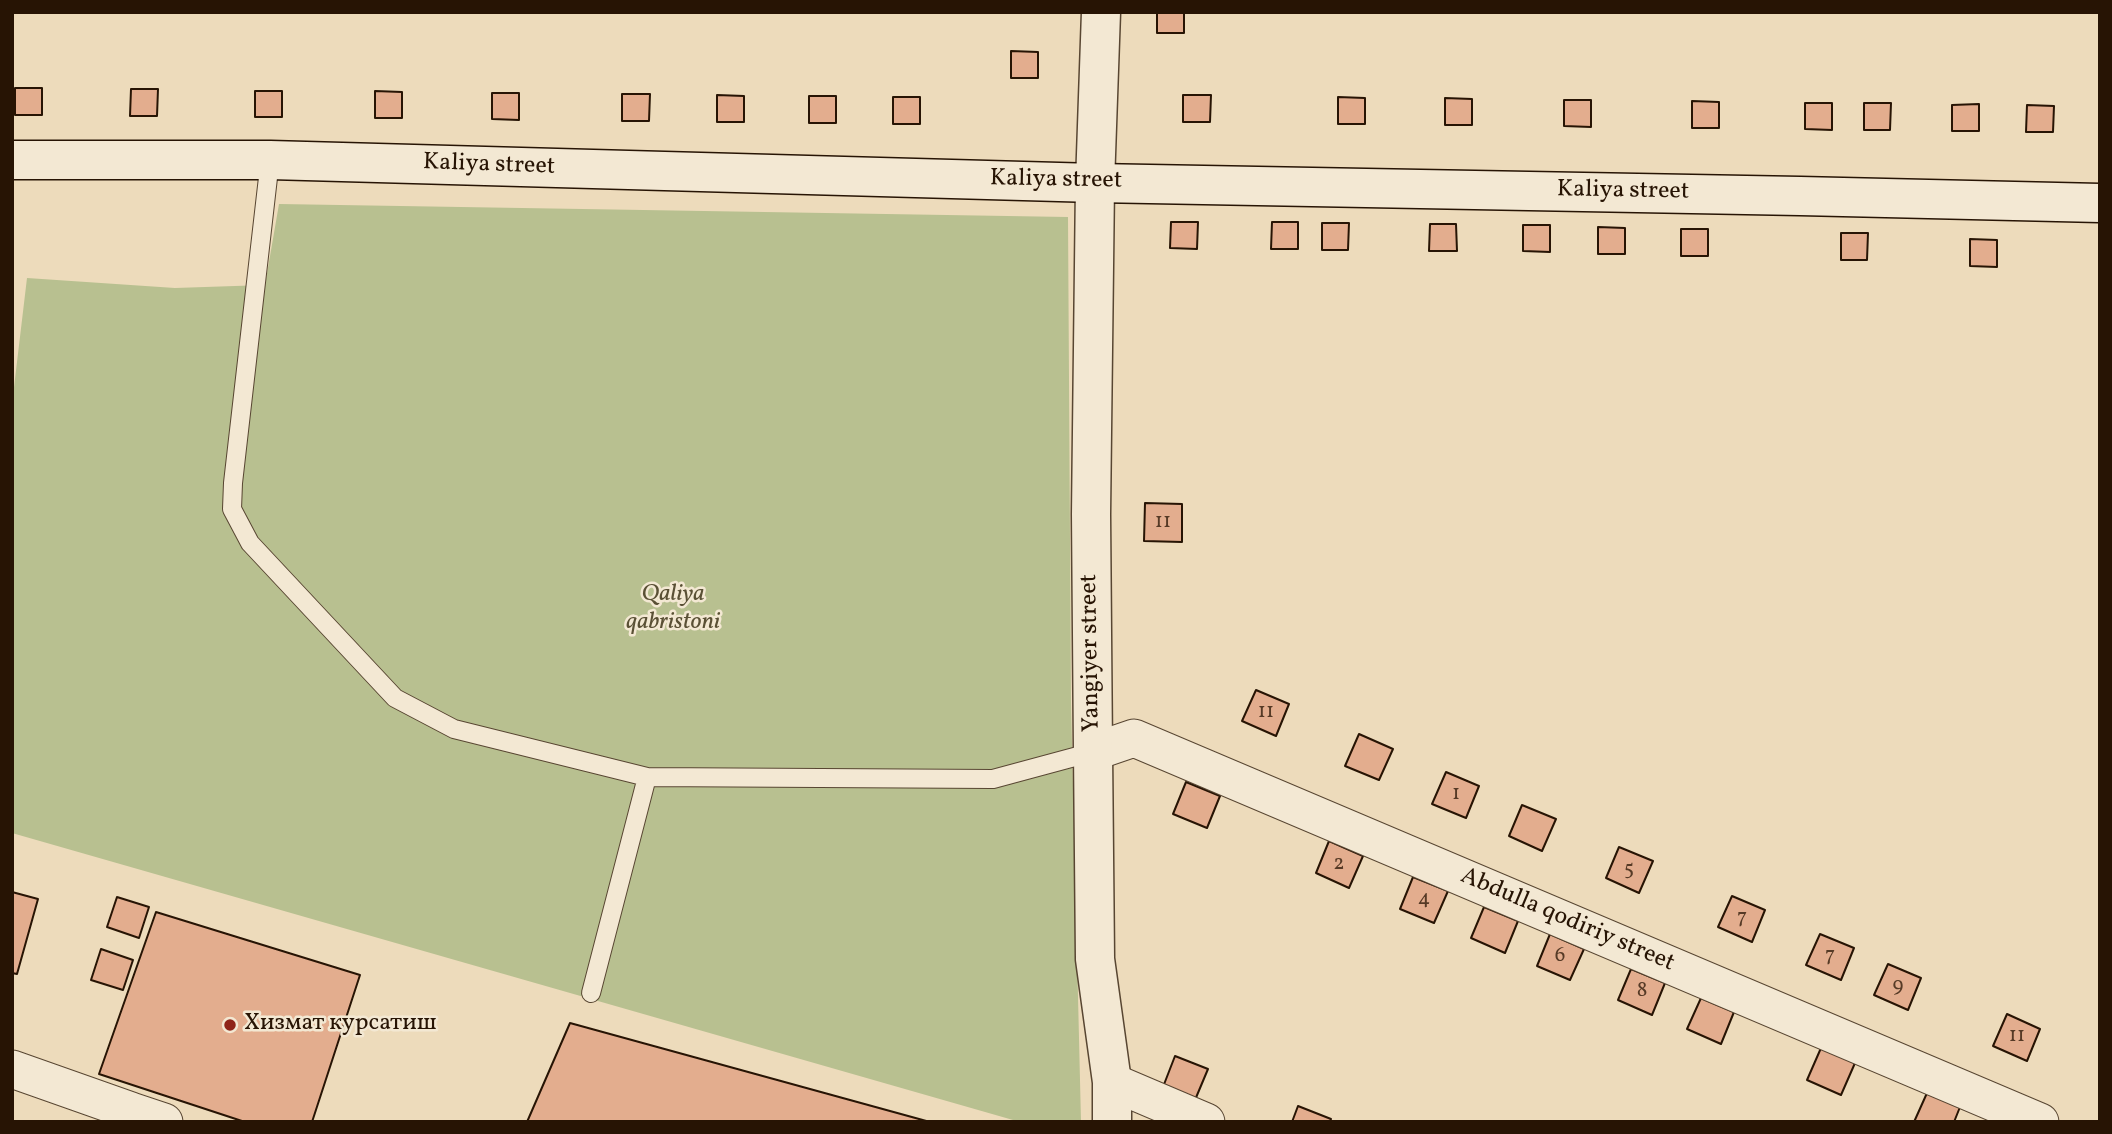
<!DOCTYPE html>
<html>
<head>
<meta charset="utf-8">
<style>
	body { margin:0 }
	#map { position:relative; width:2112px; height:1134px; overflow:hidden; background:#eddbbb; font-family:Vollkorn,serif }
	canvas { display:block }
	.frame { position:absolute; inset:0; border:14px solid #271404; pointer-events:none }
</style>
</head>
<body>
<div id="map">
<canvas width="2112" height="1134"></canvas>
<div class="frame"></div>
</div>
<script>
const g = document.querySelector('canvas').getContext('2d');
g.lineJoin = 'round';
function paint(path, color) {
  g.fillStyle = color;
  g.fill(path, 'evenodd');
}
function shape(rows) {
  const path = new Path2D();
  for (const r of rows) {
    path.moveTo(r[0], r[1]);
    for (let i = 2; i < r.length; i += 2) path.lineTo(r[i], r[i + 1]);
  }
  return path;
}
function trace(path, color, width, dash) {
  g.strokeStyle = color;
  g.lineWidth = width;
  g.lineCap = dash ? 'butt' : 'round';
  g.setLineDash(dash || []);
  g.stroke(path);
}
function drawText(font, color, halo, rows, align = 'center') {
  g.font = font + ' Vollkorn,serif';
  g.lineWidth = 5;
  g.setLineDash([]);
  g.textBaseline = 'middle';
  g.strokeStyle = halo;
  g.fillStyle = color;
  for (const [text, x, y, turn = 0] of rows) {
    g.save();
    g.translate(x, y);
    g.rotate((+turn || 0) * Math.PI / 180);
    g.textAlign = isNaN(turn) ? turn : align;
    if (halo) g.strokeText(text, 0, 0);
    g.fillText(text, 0, 0);
    g.restore();
  }
}
paint(shape([
	[279,204,1068,217,1071,702,1081,1122,1020,1122,12,833,12,404,27,278,175,288,265,285]
]), '#b8c090');
const building = shape([
	[1157,12,1184,12,1184,33,1157,33,1157,12],
	[1011,51,1038,52,1038,78,1011,78,1011,51],
	[15,88,42,88,42,115,15,115,15,88],
	[131,89,158,89,157,116,130,116,131,89],
	[255,91,282,91,282,117,255,117,255,91],
	[375,91,402,92,402,118,375,118,375,91],
	[492,93,519,93,519,120,492,119,492,93],
	[622,94,650,94,649,121,622,121,622,94],
	[717,95,744,96,744,122,717,122,717,95],
	[1183,95,1211,95,1210,122,1183,122,1183,95],
	[809,96,836,96,836,123,809,123,809,96],
	[893,97,920,97,920,124,893,124,893,97],
	[1338,97,1365,98,1365,124,1338,124,1338,97],
	[1445,98,1472,99,1472,125,1445,125,1445,98],
	[1564,100,1591,100,1591,127,1564,126,1564,100],
	[1692,101,1719,102,1719,128,1692,128,1692,101],
	[1805,103,1832,103,1832,130,1805,129,1805,103],
	[1864,103,1891,103,1890,130,1864,130,1864,103],
	[1979,104,1979,131,1952,131,1952,105,1979,104],
	[2027,105,2054,106,2053,132,2026,132,2027,105],
	[1171,222,1198,222,1197,249,1170,248,1171,222],
	[1272,222,1298,222,1298,249,1271,249,1272,222],
	[1322,223,1349,223,1348,250,1322,250,1322,223],
	[1430,224,1456,224,1457,251,1429,251,1430,224],
	[1523,225,1550,225,1550,252,1523,251,1523,225],
	[1598,227,1625,228,1625,254,1598,254,1598,227],
	[1681,229,1708,229,1708,256,1681,256,1681,229],
	[1841,233,1868,233,1867,260,1841,260,1841,233],
	[1970,239,1997,240,1997,267,1970,266,1970,239],
	[1145,503,1182,504,1182,542,1144,541,1145,503],
	[1256,690,1289,704,1276,736,1242,721,1256,690],
	[1359,734,1393,749,1379,780,1345,766,1359,734],
	[1446,772,1479,786,1466,818,1432,804,1446,772],
	[1186,782,1220,796,1207,828,1173,814,1186,782],
	[1522,805,1556,819,1542,851,1509,836,1522,805],
	[1329,841,1363,856,1349,888,1316,873,1329,841],
	[1619,847,1653,861,1639,893,1606,878,1619,847],
	[1413,877,1448,891,1434,923,1400,909,1413,877],
	[12,892,38,899,17,974,12,973,12,892],
	[1732,896,1765,910,1752,942,1718,927,1732,896],
	[117,897,149,907,139,938,107,927,117,897],
	[1484,907,1518,921,1505,953,1471,938,1484,907],
	[156,912,360,975,312,1122,245,1122,99,1074,156,912],
	[1550,934,1584,949,1570,980,1537,966,1550,934],
	[1820,934,1854,948,1841,980,1806,965,1820,934],
	[101,949,133,960,123,990,91,980,101,949],
	[1888,964,1921,978,1908,1010,1874,995,1888,964],
	[1631,969,1665,983,1652,1015,1618,1000,1631,969],
	[1701,998,1734,1012,1721,1044,1687,1029,1701,998],
	[2007,1014,2040,1029,2027,1061,1993,1046,2007,1014],
	[570,1023,930,1122,527,1122,570,1023],
	[1821,1048,1855,1063,1841,1095,1807,1080,1821,1048],
	[1175,1056,1208,1069,1195,1100,1163,1087,1175,1056],
	[1927,1093,1960,1107,1954,1122,1914,1122,1927,1093],
	[1298,1106,1331,1119,1330,1122,1292,1122,1298,1106]
]);
paint(building, '#e3ad8e');
trace(building, '#271404', 2);
const service = shape([
	[270,160,233,483,232,509,250,543,395,698,454,729,647,777,993,779,1093,752],
	[591,993,647,777]
]);
const minor = shape([
	[1093,752,1134,738,2040,1122],
	[12,1069,131,1111],
	[1112,1082,1206,1122],
	[127,1122,131,1111,164,1122]
]);
const tertiary = shape([
	[1101,12,1095,183,1091,514,1093,752,1095,959,1112,1082,1112,1122]
]);
const secondary = shape([
	[12,160,270,160,1095,183,1800,196,2100,203]
]);
trace(service, '#584632', 20);
trace(minor, '#584632', 39);
trace(tertiary, '#584632', 41);
trace(secondary, '#271404', 41);
trace(service, '#f3e8d3', 18);
trace(minor, '#f3e8d3', 37);
trace(tertiary, '#f3e8d3', 38);
trace(secondary, '#f3e8d3', 38);
for (const [x, y, r, color] of [
	[230,1025,7,"#8f2418"]
]) {
  const dot = new Path2D();
  dot.arc(x, y, r, 0, 2 * Math.PI);
  g.fillStyle = color;
  g.fill(dot);
  trace(dot, '#f3e8d3', 2.5);
}
drawText('21px', '#563a26', null, [
	["11",1163,523],
	["11",1266,713],
	["1",1456,795],
	["2",1339,865],
	["5",1629,870],
	["4",1424,900],
	["7",1742,919],
	["6",1560,957],
	["7",1830,957],
	["9",1898,987],
	["8",1642,992],
	["11",2017,1037]
]);
drawText('24px', '#271404', '#f3e8d3', [
	["Kaliya street",489,166,2],
	["Kaliya street",1056,181,1],
	["Kaliya street",1623,192,1],
	["Yangiyer street",1092,653,-91],
	["Abdulla qodiriy street",1567,921,23]
]);
drawText('italic 24px', '#5a5035', '#f3e8d3', [
	["Qaliya",673,596],
	["qabristoni",673,624]
]);
drawText('24px', '#271404', '#f3e8d3', [
	["Хизмат курсатиш",244,1025]
], 'left');
</script>
</body>
</html>
